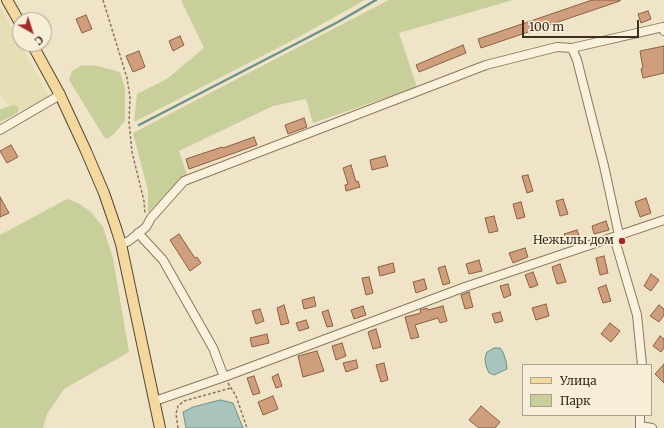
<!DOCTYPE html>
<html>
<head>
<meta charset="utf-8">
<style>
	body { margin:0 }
	#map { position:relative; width:664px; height:428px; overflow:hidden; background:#f0e4c8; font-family:Merriweather,serif }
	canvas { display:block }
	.legend { position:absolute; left:522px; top:364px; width:130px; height:52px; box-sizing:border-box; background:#f7eed8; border:1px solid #ada18e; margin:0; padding:5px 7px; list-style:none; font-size:12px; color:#3d2e20 }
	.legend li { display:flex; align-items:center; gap:8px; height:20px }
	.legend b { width:20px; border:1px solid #ada18e }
	.north { position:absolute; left:12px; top:12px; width:40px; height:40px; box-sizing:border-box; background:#f7eed8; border:1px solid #ada18e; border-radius:50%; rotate:141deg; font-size:11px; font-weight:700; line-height:16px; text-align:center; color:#3d2e20 }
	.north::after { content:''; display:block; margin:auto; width:14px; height:18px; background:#9e2a2b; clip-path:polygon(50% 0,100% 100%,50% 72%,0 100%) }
	.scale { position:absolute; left:522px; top:20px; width:117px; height:18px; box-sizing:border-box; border:2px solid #3d2e20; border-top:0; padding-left:5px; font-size:12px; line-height:14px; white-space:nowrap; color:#3d2e20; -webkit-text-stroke:3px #f7eed8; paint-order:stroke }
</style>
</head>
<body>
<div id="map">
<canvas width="664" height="428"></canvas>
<ul class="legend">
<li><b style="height:5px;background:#f3d9a0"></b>Улица</li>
<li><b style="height:11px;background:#c9cf9b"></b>Парк</li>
</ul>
<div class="north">С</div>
<div class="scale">100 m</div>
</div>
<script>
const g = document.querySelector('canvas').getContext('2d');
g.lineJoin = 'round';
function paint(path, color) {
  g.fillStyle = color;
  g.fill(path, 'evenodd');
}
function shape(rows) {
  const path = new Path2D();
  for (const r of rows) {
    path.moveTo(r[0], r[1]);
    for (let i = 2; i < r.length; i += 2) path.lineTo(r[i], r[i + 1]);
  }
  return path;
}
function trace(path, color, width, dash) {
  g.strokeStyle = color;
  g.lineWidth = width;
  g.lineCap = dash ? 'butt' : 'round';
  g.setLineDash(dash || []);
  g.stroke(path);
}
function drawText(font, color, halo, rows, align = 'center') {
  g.font = font + ' Merriweather,serif';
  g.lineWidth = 3.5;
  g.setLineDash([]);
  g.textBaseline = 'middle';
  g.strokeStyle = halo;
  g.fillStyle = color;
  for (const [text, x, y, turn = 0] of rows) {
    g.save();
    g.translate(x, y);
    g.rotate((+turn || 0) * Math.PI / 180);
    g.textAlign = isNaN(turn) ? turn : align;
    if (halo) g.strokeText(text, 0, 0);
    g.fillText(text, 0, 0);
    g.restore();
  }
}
paint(shape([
	[0,6,49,96,24,110,19,110,17,106,13,105,8,106,0,94]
]), '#e6deb5');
paint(shape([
	[181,0,365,0,299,37,134,122,137,94,167,79,204,48],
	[389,0,513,0,399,33,417,87,313,123,306,99,273,106,179,151,187,174,172,188,148,213,148,191,133,133],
	[82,65,98,66,120,72,125,88,125,121,114,134,107,139,104,137,69,80,72,71],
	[13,105,17,106,19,109,17,113,0,122,0,109],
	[67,199,78,203,90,211,103,227,113,258,129,352,64,389,47,414,43,428,0,428,0,235]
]), '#c9cf9b');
const water = shape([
	[494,348,500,348,503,352,506,361,507,369,494,375,489,373,486,366,485,359,486,354,487,352,494,348],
	[220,400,233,403,243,428,186,428,183,412,193,407,220,400]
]);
paint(water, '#a9c4bc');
trace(water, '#6f938a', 1);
trace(shape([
	[139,125,338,22,376,0]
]), '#6f938a', 2.5);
const building = shape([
	[592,0,620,0,620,1,481,48,478,39,592,0],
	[648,11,651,19,641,23,638,14,648,11],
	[86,15,92,29,82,33,76,19,86,15],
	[180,36,184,45,173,51,169,41,180,36],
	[463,45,466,53,419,72,416,65,463,45],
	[664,46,664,73,643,78,641,69,643,68,640,51,664,46],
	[139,51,145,67,133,72,126,56,139,51],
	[304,118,307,127,288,134,285,125,304,118],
	[254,137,257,145,189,169,186,159,222,147,223,148,254,137],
	[11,145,18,157,7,163,0,151,11,145],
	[385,156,388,166,372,170,370,160,385,156],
	[351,165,356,182,358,181,360,187,346,191,345,185,348,184,343,168,351,165],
	[528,175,533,191,527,193,522,176,528,175],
	[0,197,9,213,0,217,0,197],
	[646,198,651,213,640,217,635,202,646,198],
	[563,199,568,214,560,216,556,201,563,199],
	[521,202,525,217,517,219,513,204,521,202],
	[494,216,498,231,489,233,485,218,494,216],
	[606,221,609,230,594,234,592,226,606,221],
	[577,230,580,238,567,243,564,234,577,230],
	[179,234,195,258,197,257,201,263,190,271,170,240,179,234],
	[525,248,528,257,513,263,509,253,525,248],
	[604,256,608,273,600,275,596,258,604,256],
	[479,260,482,271,469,274,466,264,479,260],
	[393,263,395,272,380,276,378,267,393,263],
	[560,264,566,282,557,284,552,267,560,264],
	[445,266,450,283,443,285,438,268,445,266],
	[533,272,538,285,530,288,525,275,533,272],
	[651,274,659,280,651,291,644,286,651,274],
	[369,277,373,293,366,295,362,278,369,277],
	[424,279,427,289,416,293,413,282,424,279],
	[508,284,511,295,504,298,500,286,508,284],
	[606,285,611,301,603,303,598,288,606,285],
	[469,292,473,307,465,309,461,295,469,292],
	[314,297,316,306,304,309,302,300,314,297],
	[546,304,549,316,536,320,532,308,546,304],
	[284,305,289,323,281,325,277,308,284,305],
	[659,305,664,309,664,315,659,322,650,316,659,305],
	[363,306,366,315,354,319,351,310,363,306],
	[443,306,447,321,440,323,438,318,415,325,419,337,411,339,405,317,421,313,420,310,427,308,428,310,443,306],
	[260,309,264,321,256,324,252,311,260,309],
	[328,310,333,326,327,327,322,312,328,310],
	[500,312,503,321,495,323,492,314,500,312],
	[306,320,309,328,299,331,296,323,306,320],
	[610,323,620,331,611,342,601,334,610,323],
	[376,329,381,347,373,349,368,332,376,329],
	[267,334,269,343,252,347,250,338,267,334],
	[660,336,664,339,664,348,661,352,653,346,660,336],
	[342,343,346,356,336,360,332,346,342,343],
	[317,351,324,371,303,377,298,356,317,351],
	[356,360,358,368,346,372,343,363,356,360],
	[384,363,388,380,381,382,376,365,384,363],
	[664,364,664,383,655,374,664,364],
	[278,374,282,386,276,388,272,377,278,374],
	[254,376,260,393,253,395,247,378,254,376],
	[273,396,278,409,263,415,258,402,273,396],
	[481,406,500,422,495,428,479,428,469,420,481,406]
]);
paint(building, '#cf9f7d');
trace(building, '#8d5f41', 1);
const minor = shape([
	[572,48,577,60,604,166,619,235],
	[0,130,60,95],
	[138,233,163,260,213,348,224,377],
	[614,237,637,315,642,365],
	[121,244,129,241,146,227,151,218,184,181,486,65,557,47,572,48,663,27,664,31],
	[155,401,224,377,465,287,664,220],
	[640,426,652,428],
	[640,428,640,415]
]);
const major = shape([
	[7,0,20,23],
	[32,44,60,95,86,151,104,193,116,228,121,244,160,428]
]);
trace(minor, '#8d765c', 10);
trace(major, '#5b4430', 12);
trace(shape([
	[103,0,127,78,130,97,129,122,132,152,144,201,145,213],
	[228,383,236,396,247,428],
	[178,428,176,414,178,406,184,401,231,388]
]), '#8d765c', 1.5, [3, 2]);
trace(minor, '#faf1dc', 8);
trace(major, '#f3d9a0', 10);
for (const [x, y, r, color] of [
	[622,241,4,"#9e2a2b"]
]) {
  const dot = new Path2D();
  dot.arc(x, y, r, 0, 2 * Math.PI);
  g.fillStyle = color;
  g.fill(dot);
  trace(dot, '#f7eed8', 1.5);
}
drawText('12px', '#3d2e20', '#f7eed8', [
	["Нежылы дом",614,241]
], 'right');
</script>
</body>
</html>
